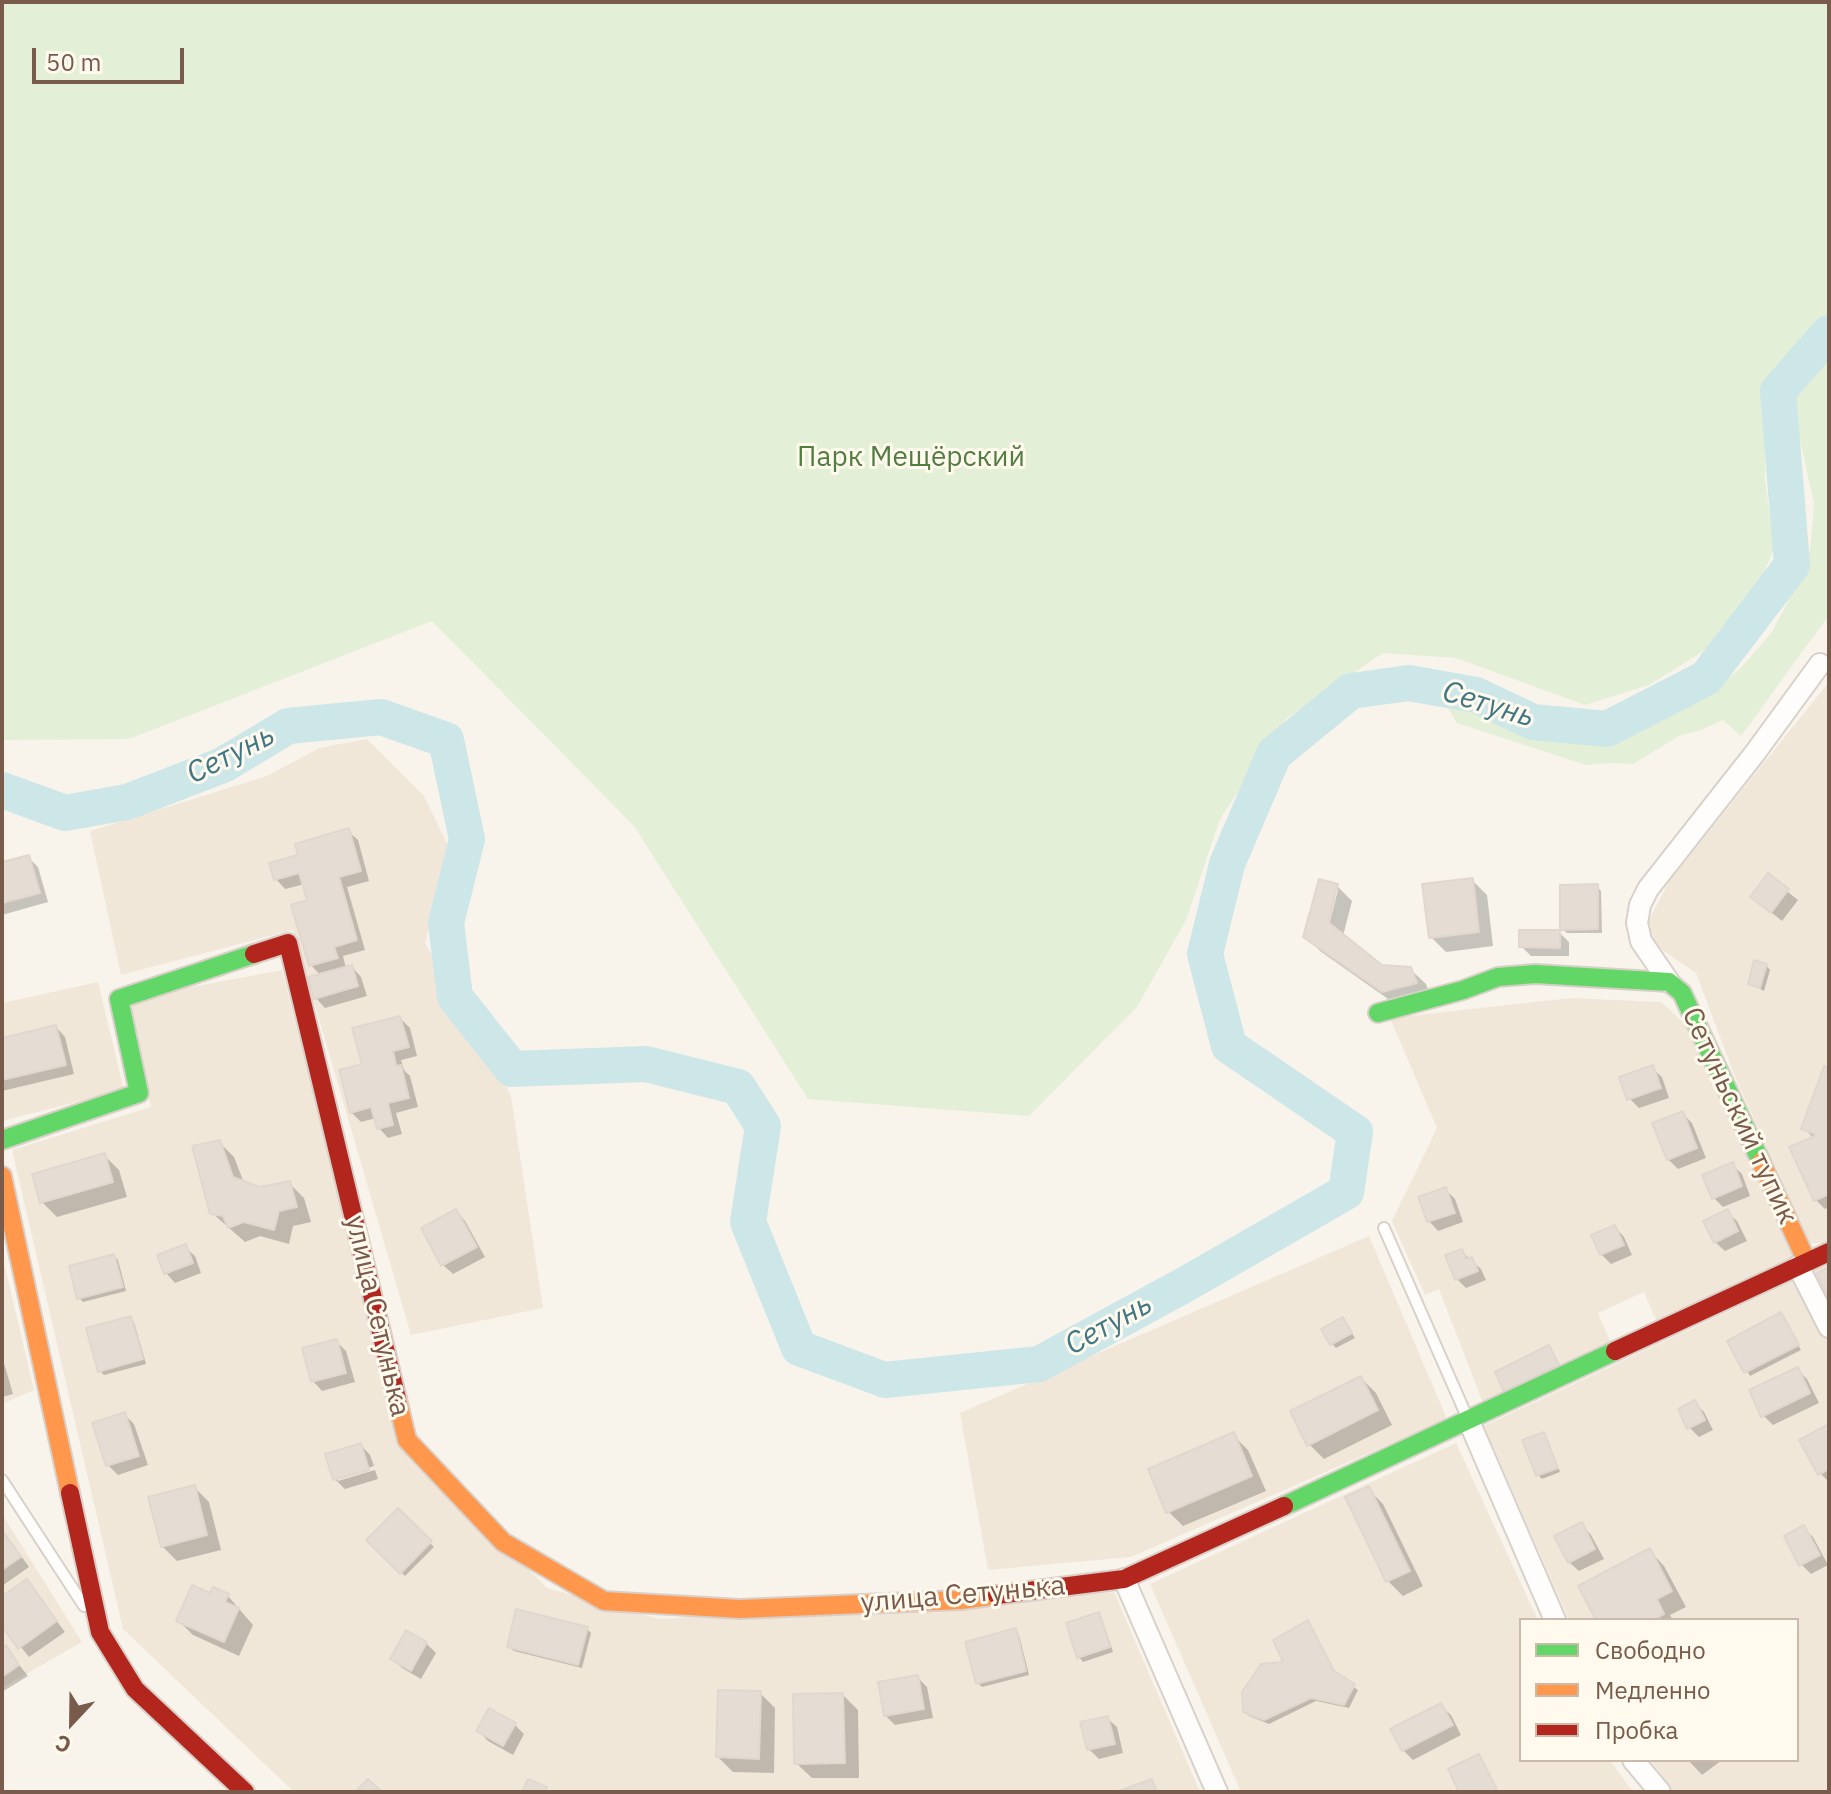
<!DOCTYPE html>
<html>
<head>
<meta charset="utf-8">
<style>
	body { margin:0 }
	#map { position:relative; width:1831px; height:1794px; overflow:hidden; background:#f8f4ec; font-family:"IBM Plex Sans",sans-serif }
	canvas { display:block }
	.frame { position:absolute; inset:0; border:4px solid #785b4a; pointer-events:none }
	.legend { position:absolute; left:1519px; top:1618px; width:280px; height:144px; box-sizing:border-box; background:#fff9ee; border:2px solid #c9baac; margin:0; padding:10px 14px; list-style:none; font-size:24px; color:#785b4a }
	.legend li { display:flex; align-items:center; gap:16px; height:40px }
	.legend b { width:40px; border:2px solid #c9baac }
	.north { position:absolute; left:32px; top:1682px; width:80px; height:80px; -webkit-text-stroke:6px #fff9ee; paint-order:stroke; rotate:202deg; font-size:22px; font-weight:700; line-height:32px; text-align:center; color:#785b4a }
	.north::after { content:''; display:block; margin:auto; width:28px; height:36px; background:#785b4a; clip-path:polygon(50% 0,100% 100%,50% 72%,0 100%) }
	.scale { position:absolute; left:32px; top:48px; width:152px; height:36px; box-sizing:border-box; border:4px solid #785b4a; border-top:0; padding-left:10px; font-size:24px; line-height:28px; white-space:nowrap; color:#785b4a; -webkit-text-stroke:6px #fff9ee; paint-order:stroke }
</style>
</head>
<body>
<div id="map">
<canvas width="1831" height="1794"></canvas>
<div class="frame"></div>
<ul class="legend">
<li><b style="height:10px;background:#63d668"></b>Свободно</li>
<li><b style="height:10px;background:#ff974d"></b>Медленно</li>
<li><b style="height:10px;background:#b3261e"></b>Пробка</li>
</ul>
<div class="north">С</div>
<div class="scale">50 m</div>
</div>
<script>
const g = document.querySelector('canvas').getContext('2d');
g.lineJoin = 'round';
function paint(path, color) {
  g.fillStyle = color;
  g.fill(path, 'evenodd');
}
function shape(rows) {
  const path = new Path2D();
  for (const r of rows) {
    path.moveTo(r[0], r[1]);
    for (let i = 2; i < r.length; i += 2) path.lineTo(r[i], r[i + 1]);
  }
  return path;
}
function trace(path, color, width, dash) {
  g.strokeStyle = color;
  g.lineWidth = width;
  g.lineCap = dash ? 'butt' : 'round';
  g.setLineDash(dash || []);
  g.stroke(path);
}
function drawText(font, color, halo, rows, align = 'center') {
  g.font = font + ' "IBM Plex Sans",sans-serif';
  g.lineWidth = 6;
  g.setLineDash([]);
  g.textBaseline = 'middle';
  g.strokeStyle = halo;
  g.fillStyle = color;
  for (const [text, x, y, turn = 0] of rows) {
    g.save();
    g.translate(x, y);
    g.rotate((+turn || 0) * Math.PI / 180);
    g.textAlign = isNaN(turn) ? turn : align;
    if (halo) g.strokeText(text, 0, 0);
    g.fillText(text, 0, 0);
    g.restore();
  }
}
paint(shape([
	[1829,682,1829,1243,1810,1243,1735,1077,1696,973,1658,947,1646,926,1669,881],
	[367,739,424,796,450,850,425,943,511,1096,543,1308,411,1335,293,930,121,975,90,831,267,776,319,748],
	[282,970,403,1442,547,1588,660,1619,1114,1592,1200,1792,294,1792,123,1629,12,1150,151,1107,127,999],
	[98,982,124,1090,2,1121,2,1003],
	[1571,998,1661,1002,1695,1033,1793,1257,1656,1320,1644,1292,1598,1313,1611,1343,1483,1403,1439,1289,1425,1295,1392,1221,1437,1128,1390,1018],
	[1369,1236,1447,1419,1131,1557,988,1570,960,1413],
	[2,1254,34,1390,2,1404],
	[1829,1264,1829,1792,1674,1792,1650,1760,1797,1760,1797,1620,1569,1620,1484,1426],
	[1456,1443,1538,1620,1521,1620,1521,1760,1610,1760,1633,1792,1241,1792,1150,1584],
	[2,1514,82,1642,2,1688]
]), '#f1e7d9');
paint(shape([
	[2,2,1829,2,1829,316,1804,341,1793,349,1765,422,1765,479,1774,549,1750,604,1710,647,1649,685,1585,705,1456,658,1383,653,1286,719,1220,819,1186,920,1137,1007,1029,1116,808,1099,634,826,432,621,129,739,2,740],
	[1829,343,1829,615,1741,736,1723,720,1701,730,1679,736,1633,764,1610,763,1586,765,1457,723,1445,703,1473,706,1563,733,1603,736,1703,697,1740,669,1772,632,1793,592,1810,551,1814,504,1800,440,1795,396,1802,374]
]), '#e4efd7');
paint(shape([
	[348,831,358,840,369,881,347,887,365,950,343,956,346,968,352,967,361,977,367,996,325,1008,316,998,321,976,311,965,310,901,305,884,285,889,276,879,300,856],
	[28,857,38,867,48,902,2,915,2,864],
	[1768,876,1798,900,1782,921,1752,897],
	[1472,880,1487,895,1493,946,1446,952,1431,937],
	[1337,886,1352,901,1343,936,1381,967,1410,969,1426,984,1431,998,1398,1006,1320,951,1305,936],
	[1335,889,1338,890,1327,932,1324,931],
	[1597,886,1601,891,1602,933,1567,933,1562,929],
	[1559,932,1569,942,1569,956,1531,956,1521,946],
	[1766,965,1770,970,1764,991,1750,984],
	[400,1018,410,1028,417,1056,401,1060,404,1070,410,1076,418,1107,396,1113,402,1134,388,1138,379,1128,376,1118,361,1122,351,1112,364,1066],
	[56,1027,65,1037,74,1074,2,1091,2,1040],
	[1652,1068,1662,1077,1669,1098,1639,1108,1629,1098],
	[1829,1070,1829,1207,1825,1209,1815,1199,1814,1138,1804,1129],
	[1682,1113,1692,1123,1706,1158,1678,1169,1668,1159],
	[219,1142,234,1157,244,1183,260,1189,289,1183,304,1198,311,1222,293,1226,289,1244,260,1236,245,1242,212,1213],
	[104,1155,119,1170,127,1197,57,1217,42,1202],
	[1732,1165,1742,1174,1750,1196,1723,1207,1714,1198],
	[1446,1190,1455,1199,1463,1222,1438,1231,1429,1221],
	[456,1211,465,1221,485,1257,453,1274,443,1265],
	[1727,1212,1737,1221,1747,1241,1725,1251,1715,1242],
	[1615,1227,1624,1237,1632,1255,1611,1264,1601,1254],
	[185,1247,195,1256,201,1273,175,1283,166,1273],
	[1461,1251,1481,1269,1486,1280,1466,1288,1456,1278],
	[114,1256,118,1260,126,1291,83,1302,79,1298],
	[1781,1315,1801,1350,1750,1376,1730,1342],
	[130,1318,134,1322,146,1364,104,1375,100,1371],
	[1343,1320,1355,1338,1336,1348,1332,1344],
	[336,1341,346,1351,355,1382,322,1391,313,1381],
	[2,1356,13,1394,2,1397],
	[1797,1369,1807,1379,1819,1403,1773,1425,1763,1415],
	[1361,1378,1376,1393,1392,1425,1324,1459,1309,1444],
	[1695,1403,1704,1412,1713,1430,1699,1437,1689,1427],
	[124,1414,134,1424,148,1465,118,1475,108,1465],
	[1829,1426,1829,1482,1820,1473],
	[1543,1434,1547,1439,1560,1472,1542,1479,1538,1475],
	[1233,1435,1248,1450,1266,1491,1183,1526,1168,1511],
	[361,1445,370,1455,374,1466,338,1477,338,1481,375,1470,378,1479,345,1489,335,1479],
	[194,1487,209,1502,221,1550,177,1561,162,1546],
	[1368,1489,1383,1504,1423,1586,1403,1596,1388,1581],
	[398,1511,434,1547,405,1576,369,1540],
	[1582,1525,1591,1535,1604,1559,1579,1571,1569,1562],
	[1804,1528,1813,1537,1828,1565,1811,1574,1801,1564],
	[2,1529,29,1567,2,1586],
	[1650,1551,1664,1566,1686,1607,1670,1615,1673,1620,1598,1620],
	[26,1581,65,1632,29,1657,2,1623,2,1598],
	[211,1596,228,1596,253,1625,239,1656,193,1635,178,1620],
	[1098,1615,1102,1619,1113,1652,1083,1662,1079,1657],
	[1311,1627,1336,1675,1358,1690,1349,1708,1316,1701,1269,1724,1249,1716,1245,1712,1286,1663],
	[587,1629,591,1633,582,1668,514,1651,509,1647],
	[1015,1630,1019,1635,1029,1675,982,1687,978,1683],
	[407,1633,426,1643,436,1653,421,1679,402,1668,393,1659],
	[6,1648,28,1676,2,1692,2,1650],
	[917,1677,927,1687,933,1718,895,1725,885,1715],
	[760,1693,775,1708,774,1773,733,1772,718,1757],
	[843,1695,858,1710,859,1778,812,1778,796,1763],
	[1441,1706,1451,1715,1461,1735,1413,1760,1403,1750],
	[1107,1718,1117,1727,1123,1753,1099,1759,1089,1749],
	[515,1725,524,1734,513,1755,488,1741,479,1731],
	[1688,1760,1722,1760,1702,1775]
]), '#0003');
trace(shape([
	[2,790,65,813,127,802,223,765,288,726,381,717,446,740,467,839,446,923,455,997,512,1069,646,1064,738,1087,763,1126,748,1222,799,1348,885,1380,1039,1364,1186,1284,1346,1192,1355,1132,1229,1046,1205,954,1227,864,1274,754,1351,691,1409,683,1476,695,1533,722,1607,729,1706,678,1792,565,1778,391,1829,333]
]), '#cde6e8', 36);
const building = shape([
	[349,828,361,871,339,877,357,940,334,947,338,958,309,966,291,905,307,900,299,873,274,880,269,863,298,855,295,844,349,828],
	[29,855,40,893,2,903,2,862,29,855],
	[1768,873,1789,889,1771,913,1750,897,1768,873],
	[1473,878,1479,932,1429,938,1422,884,1473,878],
	[1319,879,1338,884,1328,922,1382,965,1411,967,1417,983,1382,992,1303,937,1319,879],
	[1598,884,1598,929,1560,930,1560,885,1598,884],
	[1519,930,1560,930,1560,948,1519,947,1519,930],
	[1754,960,1767,964,1760,988,1748,984,1754,960],
	[352,965,358,986,314,999,308,977,352,965],
	[400,1016,409,1047,393,1051,396,1066,401,1065,409,1098,388,1103,393,1125,377,1129,371,1107,350,1113,339,1070,362,1064,352,1028,400,1016],
	[56,1025,66,1065,2,1080,2,1038,56,1025],
	[1653,1065,1661,1088,1627,1100,1619,1077,1653,1065],
	[1824,1066,1829,1068,1829,1194,1814,1201,1789,1147,1817,1135,1801,1129,1824,1066],
	[1683,1111,1697,1148,1667,1160,1652,1123,1683,1111],
	[220,1140,233,1177,260,1187,290,1181,297,1207,279,1211,274,1230,244,1222,228,1228,223,1216,210,1214,192,1146,220,1140],
	[105,1153,113,1182,40,1203,32,1174,105,1153],
	[1733,1162,1742,1186,1712,1199,1702,1175,1733,1162],
	[1446,1187,1455,1213,1427,1222,1418,1197,1446,1187],
	[456,1209,477,1247,441,1266,421,1228,456,1209],
	[1728,1209,1738,1231,1714,1243,1703,1221,1728,1209],
	[1615,1225,1624,1245,1600,1255,1591,1235,1615,1225],
	[186,1244,193,1263,164,1274,157,1255,186,1244],
	[1462,1249,1466,1259,1472,1257,1478,1271,1455,1280,1445,1255,1462,1249],
	[114,1254,123,1287,77,1299,69,1266,114,1254],
	[1829,1267,1829,1299,1817,1273,1829,1267],
	[1781,1312,1799,1345,1744,1373,1727,1341,1781,1312],
	[131,1316,143,1359,98,1372,86,1328,131,1316],
	[1343,1317,1352,1333,1330,1345,1321,1329,1343,1317],
	[337,1339,346,1373,311,1382,302,1348,337,1339],
	[1549,1345,1559,1365,1504,1392,1495,1372,1549,1345],
	[1798,1367,1810,1393,1761,1417,1749,1390,1798,1367],
	[1361,1376,1378,1410,1307,1446,1290,1411,1361,1376],
	[1695,1400,1705,1420,1687,1429,1678,1409,1695,1400],
	[125,1412,139,1456,106,1466,92,1423,125,1412],
	[1829,1424,1829,1469,1818,1475,1799,1440,1829,1424],
	[1234,1432,1252,1476,1166,1513,1148,1469,1234,1432],
	[1544,1432,1558,1468,1536,1476,1522,1440,1544,1432],
	[361,1443,369,1470,333,1480,325,1454,361,1443],
	[195,1485,207,1535,161,1547,148,1497,195,1485],
	[1369,1486,1410,1571,1386,1582,1345,1497,1369,1486],
	[398,1508,432,1541,400,1574,366,1540,398,1508],
	[1582,1522,1595,1549,1568,1563,1554,1536,1582,1522],
	[1804,1525,1820,1555,1799,1566,1784,1536,1804,1525],
	[2,1530,21,1557,2,1570,2,1530],
	[1650,1548,1672,1591,1657,1599,1664,1614,1652,1620,1596,1620,1578,1586,1650,1548],
	[27,1579,57,1621,18,1649,2,1626,2,1596,27,1579],
	[192,1585,210,1593,213,1587,229,1594,225,1602,239,1608,224,1642,176,1621,192,1585],
	[516,1609,588,1627,578,1665,507,1647,516,1609],
	[1099,1612,1110,1647,1077,1658,1066,1623,1099,1612],
	[1308,1620,1334,1671,1355,1684,1344,1705,1311,1698,1264,1720,1243,1712,1242,1692,1261,1664,1283,1662,1273,1640,1308,1620],
	[1016,1628,1026,1671,976,1684,965,1642,1016,1628],
	[406,1630,427,1642,411,1671,390,1659,406,1630],
	[6,1645,19,1665,2,1677,2,1648,6,1645],
	[918,1675,924,1709,884,1716,878,1682,918,1675],
	[718,1690,761,1691,759,1759,716,1757,718,1690],
	[843,1693,845,1763,794,1764,793,1694,843,1693],
	[1441,1703,1453,1725,1402,1751,1390,1729,1441,1703],
	[489,1708,516,1723,503,1746,476,1731,489,1708],
	[1108,1716,1115,1744,1087,1750,1080,1722,1108,1716],
	[1479,1754,1498,1792,1459,1792,1448,1769,1479,1754],
	[368,1779,380,1790,355,1792,368,1779],
	[528,1779,547,1787,545,1792,522,1792,528,1779],
	[1152,1779,1157,1792,1116,1792,1152,1779]
]);
paint(building, '#e5dcd3');
trace(building, '#e1d7ce', 2);
const lane = shape([
	[1384,1228,1467,1417],
	[2,1480,84,1606]
]);
const street = shape([
	[1669,982,1641,941,1637,923,1640,905,1648,889,1755,753,1820,664],
	[1798,1266,1829,1327],
	[1468,1419,1555,1620],
	[1124,1579,1217,1792],
	[1633,1760,1660,1792]
]);
const fast = shape([
	[1378,1013,1463,990,1498,977,1535,974,1669,982,1682,993,1761,1162],
	[2,1140,139,1093,119,999,254,954],
	[1284,1506,1615,1351]
]);
const slow = shape([
	[1761,1162,1807,1262],
	[2,1176,70,1493],
	[397,1399,407,1440,503,1542,604,1601,740,1609,961,1600,997,1595]
]);
const jam = shape([
	[254,954,288,943,397,1399],
	[1615,1351,1829,1252],
	[70,1493,100,1632,135,1689,245,1792],
	[997,1595,1124,1579,1284,1506]
]);
trace(lane, '#d7d1ca', 14);
trace(street, '#d7d1ca', 24);
trace(fast, '#d8d0c8', 22);
trace(slow, '#d8d0c8', 22);
trace(jam, '#d8d0c8', 22);
trace(lane, '#fefdfc', 10);
trace(street, '#fefdfc', 20);
trace(fast, '#63d668', 18);
trace(slow, '#ff974d', 18);
trace(jam, '#b3261e', 18);
drawText('28px', '#537e42', '#fff9ee', [
	["Парк Мещёрский",911,458]
]);
drawText('28px', '#785b4a', '#fff9ee', [
	["Сетуньский тупик",1739,1116,65],
	["улица Сетунька",377,1316,77],
	["улица Сетунька",963,1595,-5]
]);
drawText('italic 30px', '#407784', '#fff9ee', [
	["Сетунь",1488,705,17],
	["Сетунь",231,755,-27],
	["Сетунь",1109,1325,-29]
]);
</script>
</body>
</html>
